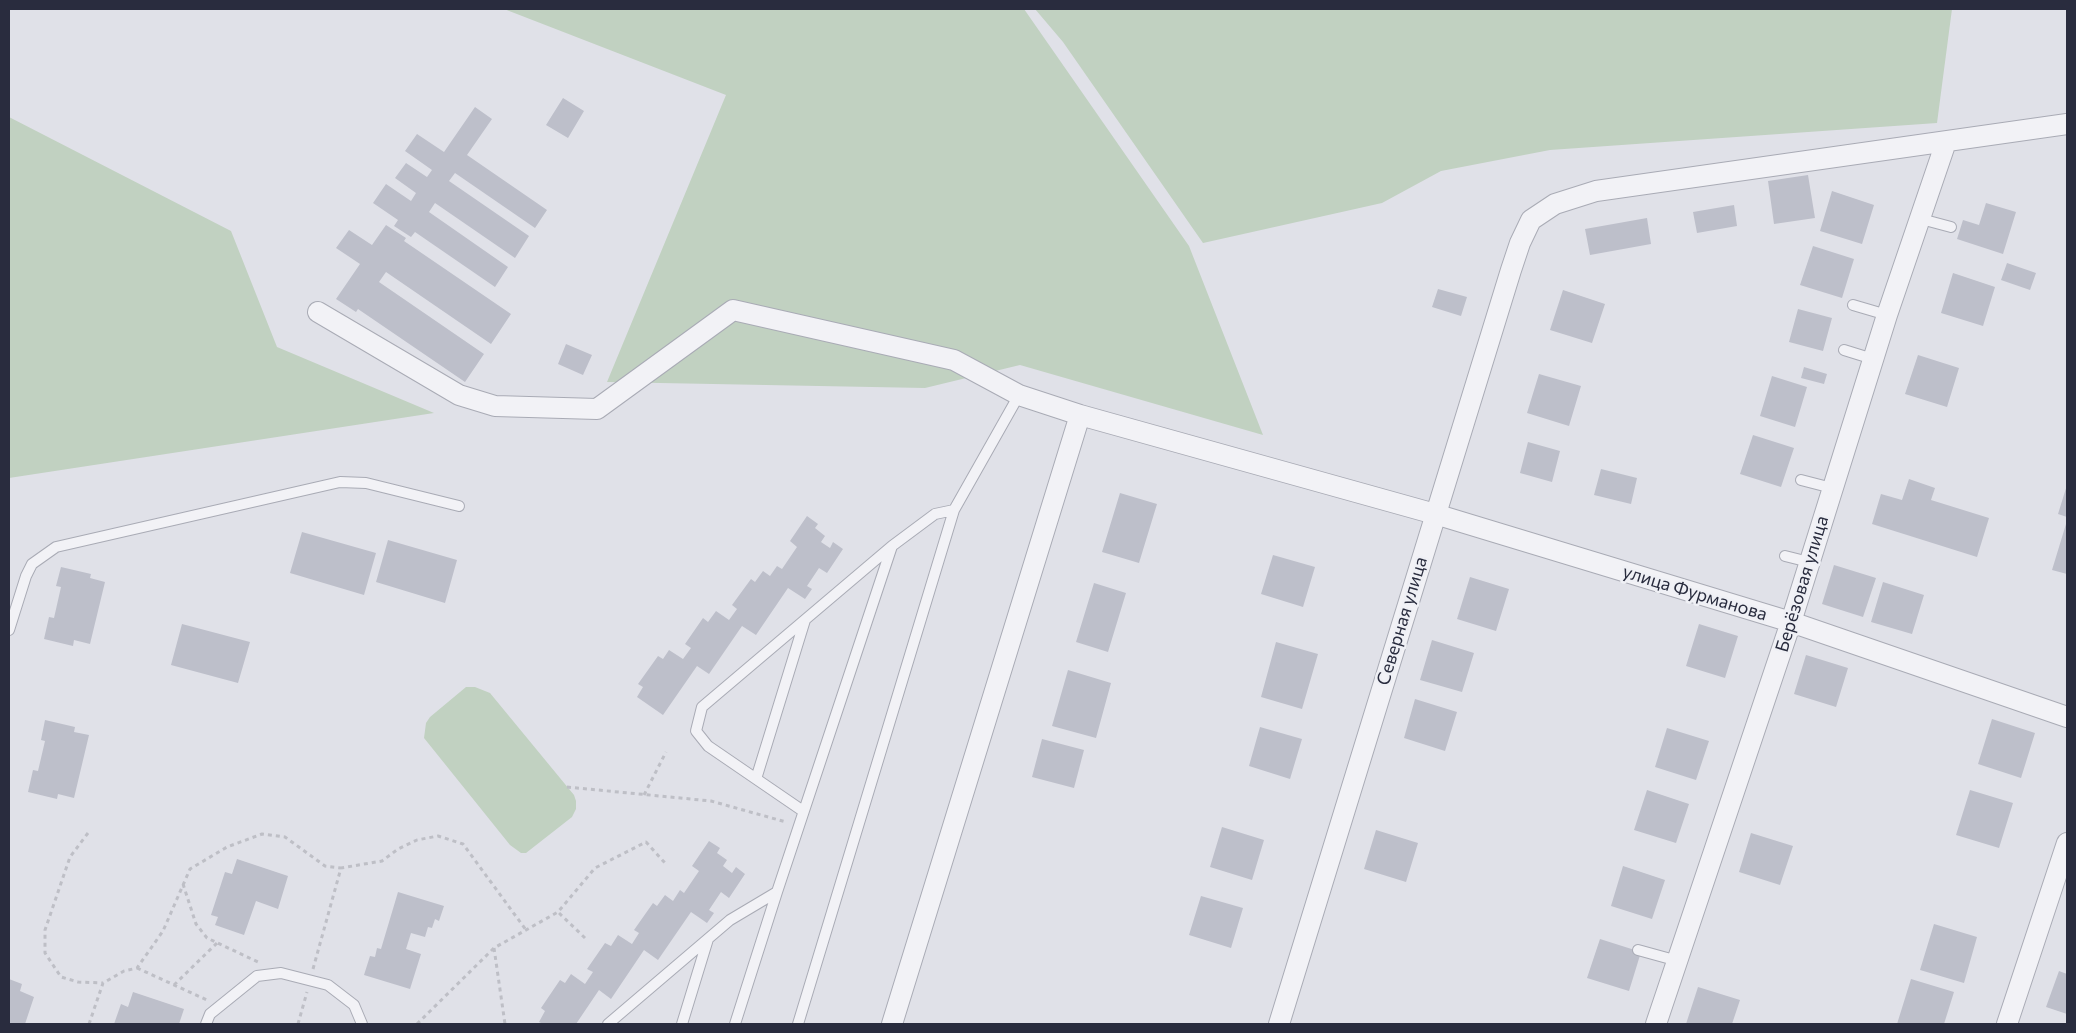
<!DOCTYPE html>
<html>
<head>
<meta charset="utf-8">
<style>
	body { margin:0 }
	#map { position:relative; width:2076px; height:1033px; overflow:hidden; background:#e0e1e8; font-family:Commissioner,sans-serif }
	canvas { display:block }
	.frame { position:absolute; inset:0; border:10px solid #292c3e; pointer-events:none }
</style>
</head>
<body>
<div id="map">
<canvas width="2076" height="1033"></canvas>
<div class="frame"></div>
</div>
<script>
const g = document.querySelector('canvas').getContext('2d');
g.lineJoin = 'round';
function paint(path, color) {
  g.fillStyle = color;
  g.fill(path, 'evenodd');
}
function shape(rows) {
  const path = new Path2D();
  for (const r of rows) {
    path.moveTo(r[0], r[1]);
    for (let i = 2; i < r.length; i += 2) path.lineTo(r[i], r[i + 1]);
  }
  return path;
}
function trace(path, color, width, dash) {
  g.strokeStyle = color;
  g.lineWidth = width;
  g.lineCap = dash ? 'butt' : 'round';
  g.setLineDash(dash || []);
  g.stroke(path);
}
function drawText(font, color, halo, rows, align = 'center') {
  g.font = font + ' Commissioner,sans-serif';
  g.lineWidth = 5;
  g.setLineDash([]);
  g.textBaseline = 'middle';
  g.strokeStyle = halo;
  g.fillStyle = color;
  for (const [text, x, y, turn = 0] of rows) {
    g.save();
    g.translate(x, y);
    g.rotate((+turn || 0) * Math.PI / 180);
    g.textAlign = isNaN(turn) ? turn : align;
    if (halo) g.strokeText(text, 0, 0);
    g.fillText(text, 0, 0);
    g.restore();
  }
}
paint(shape([
	[504,9,1024,9,1189,246,1263,435,1020,365,925,388,607,382,726,95],
	[1035,9,1952,9,1937,123,1550,150,1441,171,1382,203,1203,243,1063,42],
	[9,117,231,231,277,347,434,413,9,478],
	[475,687,490,693,574,795,576,801,576,809,572,817,526,853,521,853,510,845,424,738,426,723,430,717,466,687]
]), '#c1d1c1');
paint(shape([
	[563,98,584,111,568,138,546,125],
	[475,107,492,119,467,155,547,210,535,228,455,173,449,181,529,236,515,258,435,203,429,212,508,267,495,287,415,232,411,237,394,226,398,220,373,203,386,184,411,201,416,193,395,178,406,163,427,177,432,170,405,151,417,134,444,152],
	[1808,175,1815,218,1774,224,1768,181],
	[1832,191,1874,205,1862,244,1820,231],
	[1986,203,2016,212,2003,254,1957,239,1963,220,1979,225],
	[1734,205,1737,226,1697,233,1693,212],
	[1647,218,1651,244,1590,255,1585,229],
	[386,225,406,238,404,241,511,314,491,344,386,272,379,282,484,354,465,382,358,309,356,312,336,299,360,264,336,248,349,230,372,245],
	[1813,246,1854,259,1842,298,1800,285],
	[2007,263,2036,273,2030,290,2001,280],
	[1953,273,1995,287,1983,326,1941,313],
	[1438,289,1467,297,1461,316,1432,307],
	[1563,290,1605,304,1592,343,1550,330],
	[1798,309,1832,318,1823,351,1789,342],
	[566,344,592,355,583,375,558,364],
	[1918,355,1959,368,1947,407,1905,394],
	[1804,367,1827,374,1824,384,1801,378],
	[1539,374,1581,386,1569,426,1527,413],
	[1772,376,1807,387,1795,427,1760,416],
	[1753,435,1794,448,1781,487,1740,474],
	[1528,442,1560,451,1552,482,1520,473],
	[1601,469,1637,478,1631,504,1594,495],
	[1909,479,1935,488,1931,500,1989,518,1977,557,1872,524,1881,494,1902,500],
	[2067,485,2067,517,2058,514],
	[1120,493,1157,504,1139,563,1102,552],
	[807,516,818,524,815,528,825,536,821,542,830,548,833,542,843,549,827,573,819,568,807,586,812,589,805,599,788,588,756,635,742,626,709,674,697,666,663,715,637,697,643,687,638,684,658,656,663,659,669,650,683,659,691,648,685,644,703,618,708,622,716,611,729,620,737,609,732,605,751,579,755,582,763,571,770,576,777,566,782,569,797,547,790,541],
	[2066,524,2067,525,2067,574,2052,570],
	[302,532,376,553,364,595,290,573],
	[388,540,457,560,445,603,376,582],
	[1273,555,1315,567,1303,607,1261,594],
	[1834,565,1876,578,1863,617,1822,604],
	[61,567,91,574,90,578,105,582,90,644,74,640,73,646,44,639,49,617,54,618,61,587,56,586],
	[1470,577,1509,589,1496,631,1457,619],
	[1883,582,1924,595,1912,634,1871,622],
	[1094,583,1126,593,1108,652,1076,642],
	[182,624,250,642,238,683,171,665],
	[1699,624,1738,636,1725,678,1686,666],
	[1432,640,1474,653,1462,692,1420,680],
	[1276,642,1318,654,1302,709,1261,697],
	[1806,655,1848,668,1836,707,1794,694],
	[1068,670,1111,683,1096,738,1052,726],
	[1415,699,1457,712,1445,751,1404,738],
	[1992,719,2035,733,2021,778,1978,764],
	[45,720,75,727,74,732,89,735,74,798,58,794,57,799,28,792,33,770,38,771,45,741,41,740],
	[1260,727,1302,739,1290,779,1249,766],
	[1667,728,1709,741,1696,780,1655,767],
	[1042,739,1084,750,1074,788,1032,777],
	[1647,790,1689,804,1676,843,1634,830],
	[1970,790,2013,803,1999,848,1956,835],
	[1222,827,1264,840,1252,880,1210,867],
	[1376,830,1418,843,1406,882,1364,869],
	[1751,833,1793,846,1780,885,1739,872],
	[709,841,720,848,717,853,727,860,723,866,732,873,736,867,745,874,729,898,721,892,709,910,714,913,707,923,691,912,658,960,644,950,611,999,599,990,576,1024,543,1024,539,1022,545,1011,541,1008,560,980,565,983,571,974,585,984,593,972,587,969,605,943,611,946,618,935,632,944,639,933,634,930,653,903,657,906,665,895,673,901,680,890,684,893,699,871,692,866],
	[237,859,288,876,278,909,256,901,244,935,215,925,218,917,211,915,225,872,232,874],
	[1623,866,1665,880,1652,919,1611,906],
	[398,892,444,906,439,921,435,919,432,928,428,927,425,937,411,933,406,949,421,954,410,989,364,975,370,956,375,957,377,948,381,949],
	[1201,896,1243,908,1231,948,1189,935],
	[1934,924,1977,937,1964,983,1920,970],
	[1600,939,1641,952,1629,991,1587,978],
	[2059,971,2067,974,2067,1014,2046,1007],
	[9,979,22,984,20,991,34,997,25,1024,9,1024],
	[1911,979,1954,992,1944,1024,1897,1024],
	[1698,987,1740,1000,1732,1024,1686,1024],
	[133,992,184,1009,179,1024,114,1024,121,1004,128,1007]
]), '#bdbfca');
const service = shape([
	[1921,219,1951,227],
	[1853,305,1887,315],
	[1844,350,1873,359],
	[1801,480,1832,488],
	[1785,556,1809,562],
	[9,630,26,576,32,564,56,547,340,482,366,483,459,506],
	[756,779,805,620],
	[803,811,708,746,696,731,702,707,892,546,935,514,954,510],
	[1638,950,1678,961],
	[206,1024,210,1014,257,976,281,973,328,985,354,1005,362,1024],
	[608,1024,730,920,777,892],
	[682,1024,708,939],
	[735,1024,777,892,892,546],
	[798,1024,954,510,1019,395]
]);
const minor = shape([
	[318,312,459,395,495,406,597,409,733,310,954,360,1019,395,1080,415,1435,514,1791,622,2067,717],
	[892,1024,1080,415],
	[1279,1024,1511,270,1520,243,1531,220,1555,204,1596,191,2067,124],
	[1656,1024,1791,622,1887,315,1946,142],
	[2007,1024,2067,843]
]);
trace(service, '#a9abb5', 12);
trace(minor, '#a9abb5', 22);
trace(shape([
	[567,787,711,801,786,822],
	[644,795,666,752],
	[88,833,70,857,45,930,45,953,61,977,78,982,103,983],
	[183,884,196,924,207,938,258,962],
	[585,938,558,912,595,868,646,842,665,863],
	[494,948,505,1024],
	[137,968,207,1000],
	[313,969,341,868,382,861,398,849,417,840,438,836,463,844,526,930],
	[174,985,217,943],
	[89,1024,103,983,124,971,137,968,163,931,190,869,227,847,262,834,285,837,325,866,341,868],
	[298,1024,307,992],
	[417,1024,494,948,558,912]
]), '#bebfc6', 3, [4, 4]);
trace(service, '#f2f2f6', 10);
trace(minor, '#f2f2f6', 20);
drawText('18px', '#292c3e', '#eff0f5', [
	["Берёзовая улица",1802,584,-73],
	["улица Фурманова",1695,593,17],
	["Северная улица",1402,621,-73]
]);
</script>
</body>
</html>
